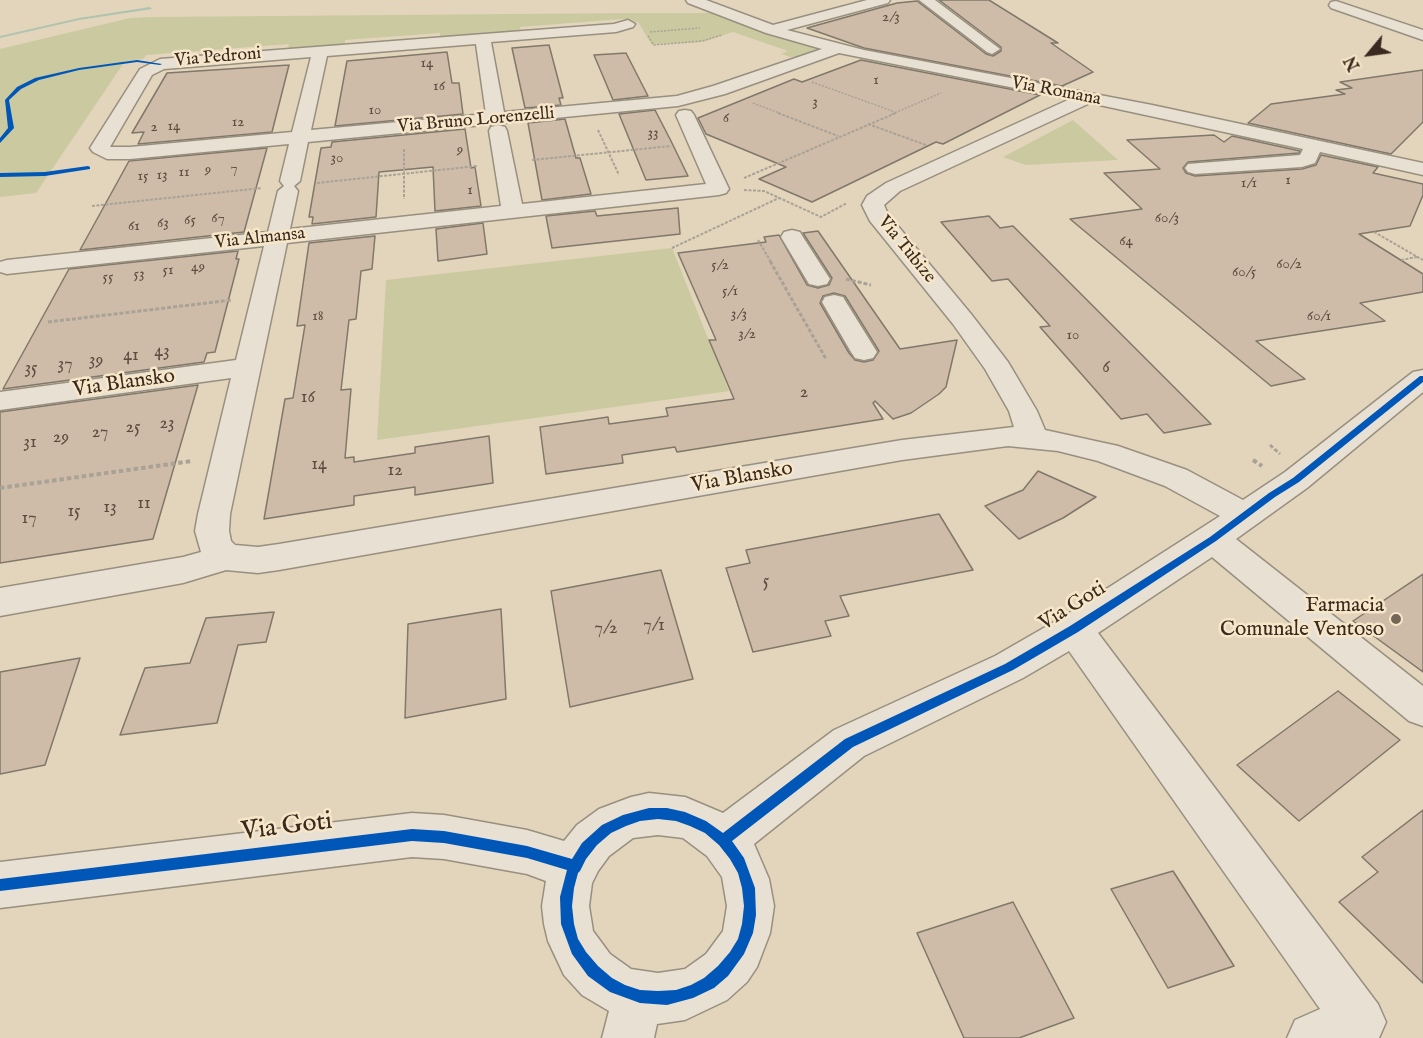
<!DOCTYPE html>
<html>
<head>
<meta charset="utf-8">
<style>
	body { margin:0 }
	#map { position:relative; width:1423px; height:1038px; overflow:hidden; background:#e2d5bb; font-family:"IM FELL English",serif }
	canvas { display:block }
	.north { position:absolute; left:1339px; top:24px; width:60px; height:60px; -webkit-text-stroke:4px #f7e7c8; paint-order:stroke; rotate:241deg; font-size:16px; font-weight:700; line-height:24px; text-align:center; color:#382a20 }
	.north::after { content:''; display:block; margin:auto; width:21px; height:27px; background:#382a20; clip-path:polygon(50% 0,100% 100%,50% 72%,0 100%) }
</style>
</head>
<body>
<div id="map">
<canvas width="1423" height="1038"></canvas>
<div class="north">N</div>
</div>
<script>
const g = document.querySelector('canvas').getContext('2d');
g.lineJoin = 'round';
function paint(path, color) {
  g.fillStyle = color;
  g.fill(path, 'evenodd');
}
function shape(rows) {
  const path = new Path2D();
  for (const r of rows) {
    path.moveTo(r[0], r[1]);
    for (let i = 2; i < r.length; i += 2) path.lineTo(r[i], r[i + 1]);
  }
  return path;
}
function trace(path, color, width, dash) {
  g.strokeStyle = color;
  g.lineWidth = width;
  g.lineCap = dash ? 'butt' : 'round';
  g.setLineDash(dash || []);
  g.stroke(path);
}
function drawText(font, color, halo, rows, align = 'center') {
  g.font = font + ' "IM FELL English",serif';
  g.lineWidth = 5;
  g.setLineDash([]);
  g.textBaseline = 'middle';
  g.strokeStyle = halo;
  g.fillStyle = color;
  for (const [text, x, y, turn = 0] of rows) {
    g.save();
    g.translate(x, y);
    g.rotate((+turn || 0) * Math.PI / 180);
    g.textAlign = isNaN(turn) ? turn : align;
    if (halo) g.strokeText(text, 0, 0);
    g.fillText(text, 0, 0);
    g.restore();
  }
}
paint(shape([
	[633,13,719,13,816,47,818,50,804,56,790,57,781,54,788,51,733,32,703,42,652,45,638,22,622,19,520,27,521,32,440,37,440,33,345,40,345,45,288,49,289,44,146,55,143,59,125,61,36,193,0,197,0,49,130,18,154,17],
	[1073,120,1118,160,1026,165,1003,157],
	[672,248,729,391,377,440,386,280]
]), '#cbc9a0');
paint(shape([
	[150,7,152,9,79,20,0,38,0,36,79,18,150,7]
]), '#b0c3af');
const building = shape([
	[939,0,989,0,1058,43,1051,43,1093,72,1062,86,864,48,807,28,897,3,917,1,986,54,993,56,1001,51,1001,47,939,0],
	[549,45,563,98,559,98,561,105,525,108,512,48,549,45],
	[447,52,452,83,459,83,463,114,335,126,347,61,447,52],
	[626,53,648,96,613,100,594,55,626,53],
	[861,60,1040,95,943,144,936,142,812,202,759,179,786,167,706,134,698,118,794,79,802,82,861,60],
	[289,65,272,132,138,144,144,132,132,133,167,73,289,65],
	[1423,70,1423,122,1391,154,1248,123,1271,104,1345,94,1336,90,1352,88,1340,82,1423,70],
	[655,110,671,141,688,176,646,180,619,114,655,110],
	[565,119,576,158,580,158,591,194,542,200,528,123,565,119],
	[465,129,471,168,475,167,481,206,435,211,433,167,379,172,376,217,312,224,313,217,309,217,321,148,331,147,332,142,465,129],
	[1214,135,1224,142,1232,136,1300,151,1299,153,1188,162,1183,168,1186,173,1195,176,1302,169,1316,165,1321,155,1378,167,1373,173,1423,184,1423,195,1410,226,1359,234,1423,274,1423,292,1360,303,1385,321,1256,341,1305,379,1271,386,1070,219,1142,209,1104,173,1160,169,1127,140,1214,135],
	[267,148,244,232,80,250,129,161,267,148],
	[678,208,680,234,552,248,546,216,595,211,597,216,678,208],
	[989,216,1000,228,1013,226,1211,424,1164,433,1147,414,1121,419,1040,327,1050,326,1008,279,992,281,941,222,989,216],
	[483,223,487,254,438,261,436,229,483,223],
	[818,231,900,349,957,340,946,387,939,394,911,413,893,419,875,401,873,403,883,419,677,452,675,447,622,455,623,463,546,474,540,427,608,417,609,424,668,416,666,408,734,399,709,340,716,340,678,253,766,242,764,237,779,235,807,285,818,288,829,285,832,278,803,233,818,231],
	[834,293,845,296,879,351,873,360,864,362,855,360,849,353,820,303,823,296,834,293],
	[375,236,372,269,361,271,356,319,349,320,341,390,351,389,345,458,354,457,354,462,415,453,415,447,489,436,493,483,415,495,415,487,354,496,354,505,264,519,285,399,293,398,305,325,297,326,309,243,375,236],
	[238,251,236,259,239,259,215,352,207,353,204,362,3,389,69,269,238,251],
	[198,385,153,539,0,563,0,412,198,385],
	[1038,471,1096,497,1063,518,1019,539,985,506,1023,490,1038,471],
	[939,514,973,570,840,596,849,616,825,621,831,636,753,652,726,568,750,563,746,550,939,514],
	[661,570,693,679,570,707,551,591,661,570],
	[1423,574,1423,672,1353,621,1423,574],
	[501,609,506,699,405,718,408,624,501,609],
	[274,612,266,642,238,645,217,723,120,735,145,668,190,663,206,618,274,612],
	[80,658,45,765,0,774,0,672,80,658],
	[1338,691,1400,740,1299,821,1237,765,1338,691],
	[1423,810,1423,983,1339,902,1378,872,1362,857,1423,810],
	[1173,871,1234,966,1168,988,1111,889,1173,871],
	[1013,902,1074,1018,1019,1038,964,1038,917,933,1013,902]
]);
paint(building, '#cebca8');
trace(building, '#80786a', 1.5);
const minor = shape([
	[686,0,706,0,773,25,867,0,890,0,888,3,787,30,864,50,1152,105,1423,163,1423,175,1320,152,1315,163,1302,167,1195,174,1188,172,1185,168,1188,164,1300,155,1303,149,1090,103,900,191,884,205,888,214,971,314,1008,362,1037,411,1045,430,1118,446,1187,470,1243,500,1285,472,1413,372,1423,370,1423,392,1307,488,1236,539,1423,686,1423,726,1409,721,1212,557,1098,633,1378,1004,1386,1022,1379,1038,1287,1038,1295,1020,1320,1009,1069,651,1023,678,864,756,754,844,769,879,774,906,770,933,757,967,747,982,727,1000,685,1020,657,1024,654,1038,602,1038,609,1011,582,995,564,975,548,941,544,924,542,906,546,881,527,874,444,859,412,857,0,908,0,862,412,813,444,815,527,830,564,841,577,825,599,809,631,797,649,793,685,797,723,813,834,730,995,656,1061,618,1220,516,1165,486,1098,461,1058,451,1008,446,902,460,279,570,258,573,226,570,183,583,0,616,0,588,183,557,201,552,195,531,198,514,231,378,0,410,0,392,236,360,264,246,7,274,0,272,0,262,7,260,268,232,278,191,284,186,280,181,289,144,130,159,107,159,93,152,90,148,140,69,160,59,614,24,628,20,635,24,633,27,616,32,491,42,504,112,677,96,713,86,822,49,766,33,688,3,686,0],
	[476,44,486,114,311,130,327,56,476,44],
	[839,53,1070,99,886,183,867,196,862,205,870,221,953,324,985,369,1009,411,1014,427,902,440,279,544,258,547,235,545,231,541,229,531,230,514,287,243,719,195,726,193,729,189,694,115,691,111,685,110,679,111,676,115,706,184,522,204,507,131,505,127,498,125,491,127,489,131,501,206,290,229,298,191,294,186,300,181,308,142,678,106,725,94,839,53],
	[311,57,292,132,130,147,110,147,152,75,164,69,311,57],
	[658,835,683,838,707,856,722,877,727,906,723,931,706,954,685,969,658,973,631,969,610,954,593,931,589,906,592,883,598,871,609,856,633,838,658,835],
	[919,0,935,0,1000,49,992,54,987,52,919,0],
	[1336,1,1423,30,1423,40,1331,8,1329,5,1331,2,1336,1],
	[792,230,800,232,803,237,830,279,827,284,818,286,809,284,806,279,781,237,784,232,792,230],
	[834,295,843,297,846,302,877,352,873,358,864,360,855,358,851,352,822,302,825,297,834,295]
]);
trace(minor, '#988f7f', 3);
trace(shape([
	[650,32,700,28],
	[648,36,654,45,702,41,722,35],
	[812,82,895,112],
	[753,103,782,114],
	[892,114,941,93]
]), '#a9a297', 1.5, [2, 1.5]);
trace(shape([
	[778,113,838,136],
	[868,124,926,145],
	[598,130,619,175],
	[404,149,404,199],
	[532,160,671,146],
	[744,178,896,113],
	[317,183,477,166],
	[744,190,764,191,821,217,847,203],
	[92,206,262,188],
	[1374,232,1423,260],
	[758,240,771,262],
	[672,248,779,198],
	[1401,260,1417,257]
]), '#a9a297', 2, [3, 1.5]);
trace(shape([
	[770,261,826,359],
	[846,279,871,285],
	[48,322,232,300],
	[1270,445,1280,454]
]), '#a9a297', 3, [4, 2]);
trace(shape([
	[1253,460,1262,466],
	[0,488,192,461]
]), '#a9a297', 4, [4.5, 3]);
paint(minor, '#e7e0d3');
paint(shape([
	[137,60,162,64,160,65,137,62,79,70,39,80,21,89,9,100,14,128,0,143,0,138,8,128,5,100,17,87,35,78,79,68,137,60],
	[88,166,90,167,90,169,45,176,0,177,0,173,45,172,88,166],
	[1420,376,1423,376,1423,382,1299,482,1275,497,1216,541,1078,632,1013,670,853,747,732,841,744,858,755,888,756,915,753,933,744,954,728,976,714,988,693,998,667,1005,640,1003,610,992,588,976,572,954,561,924,560,897,567,870,527,858,444,843,412,841,0,891,0,879,412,829,444,831,527,846,572,859,582,843,602,825,623,815,649,808,667,808,685,812,706,821,723,833,845,739,1005,664,1070,626,1210,537,1269,493,1293,478,1420,376],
	[658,819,676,821,690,826,705,833,719,845,730,859,738,873,742,888,744,906,742,924,738,939,730,952,718,966,704,978,691,985,676,990,658,991,640,990,625,985,612,978,598,966,586,952,578,939,574,924,572,906,574,888,578,873,580,871,586,859,597,845,611,833,626,826,640,821,658,819]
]), '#0057b8');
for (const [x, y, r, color] of [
	[1396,619,6,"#746656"]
]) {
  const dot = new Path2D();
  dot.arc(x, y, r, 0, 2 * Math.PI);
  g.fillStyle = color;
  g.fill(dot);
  trace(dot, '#f7e7c8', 2);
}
drawText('15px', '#5e4e42', null, [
	["2/3",891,18],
	["14",427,64],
	["1",876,81],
	["16",439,87],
	["3",815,103],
	["10",375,111],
	["6",726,119],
	["12",238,123],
	["14",174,127],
	["2",154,128],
	["33",653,134],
	["9",460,151],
	["30",337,159],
	["7",234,169],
	["9",208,171],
	["11",184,173],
	["13",162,176],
	["15",143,177],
	["1",1288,181],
	["1/1",1249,184],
	["1",470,191],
	["67",218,219],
	["60/3",1167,219],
	["65",190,221],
	["63",163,224],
	["61",134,227],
	["64",1126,242],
	["60/2",1289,265],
	["5/2",720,266],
	["49",198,268],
	["51",168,271],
	["60/5",1244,273],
	["53",139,275],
	["55",108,278],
	["5/1",730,292],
	["3/3",739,315],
	["18",318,317],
	["60/1",1319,317],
	["3/2",747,335],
	["10",1073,336]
]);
drawText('18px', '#382a20', '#f7e7c8', [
	["Via Pedroni",218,58,-5],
	["Via Romana",1056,92,11],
	["Via Bruno Lorenzelli",476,121,-5],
	["Via Almansa",260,239,-6],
	["Via Tubize",906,250,51]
]);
drawText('18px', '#5e4e42', null, [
	["43",162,352],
	["41",131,356],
	["39",96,361],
	["37",65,365],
	["6",1106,368],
	["35",31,369],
	["2",804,393],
	["16",308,398],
	["23",167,424],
	["25",133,428],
	["27",100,433],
	["29",61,438],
	["31",30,443],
	["14",319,465],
	["12",395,471],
	["11",144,504],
	["13",110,508],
	["15",74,512],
	["17",29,519],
	["5",766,582],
	["7/1",654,626],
	["7/2",606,629]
]);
drawText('21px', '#382a20', '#f7e7c8', [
	["Via Blansko",124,384,-8],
	["Via Blansko",742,478,-10],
	["Via Goti",1073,607,-32]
]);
drawText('21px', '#382a20', '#f7e7c8', [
	["Farmacia",1384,607],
	["Comunale Ventoso",1384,631]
], 'right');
drawText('26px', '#382a20', '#f7e7c8', [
	["Via Goti",287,828,-7]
]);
</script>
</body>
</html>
